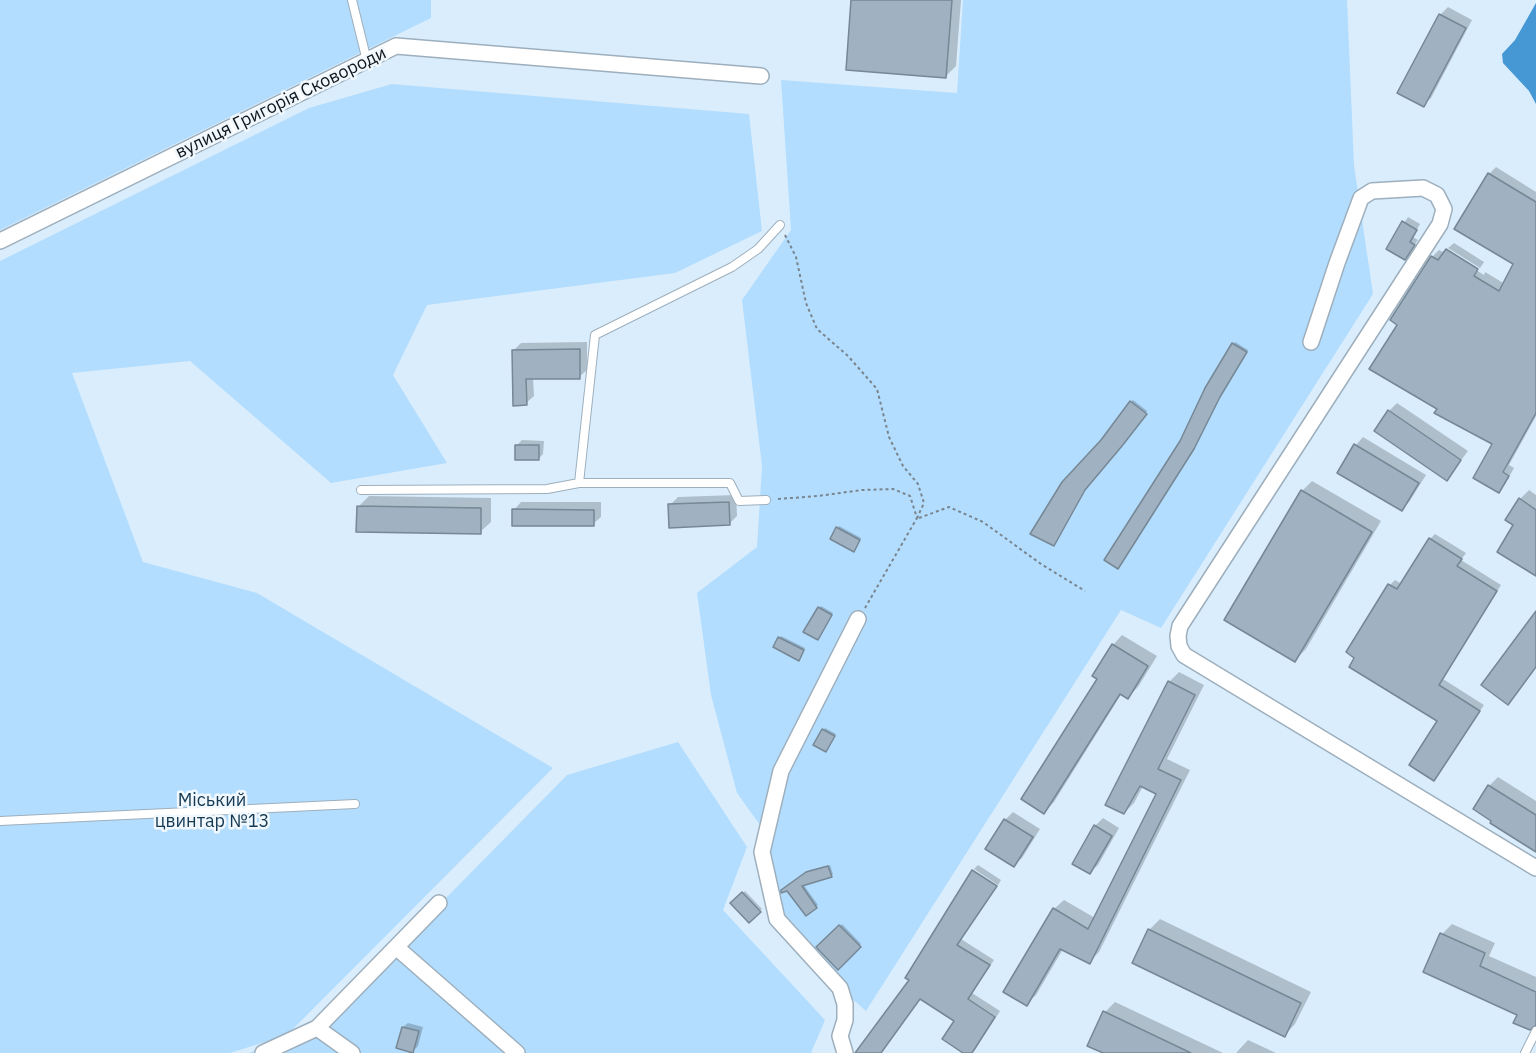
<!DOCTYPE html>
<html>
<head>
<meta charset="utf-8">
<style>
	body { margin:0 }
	canvas { display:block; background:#daedfc }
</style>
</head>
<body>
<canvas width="1536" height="1053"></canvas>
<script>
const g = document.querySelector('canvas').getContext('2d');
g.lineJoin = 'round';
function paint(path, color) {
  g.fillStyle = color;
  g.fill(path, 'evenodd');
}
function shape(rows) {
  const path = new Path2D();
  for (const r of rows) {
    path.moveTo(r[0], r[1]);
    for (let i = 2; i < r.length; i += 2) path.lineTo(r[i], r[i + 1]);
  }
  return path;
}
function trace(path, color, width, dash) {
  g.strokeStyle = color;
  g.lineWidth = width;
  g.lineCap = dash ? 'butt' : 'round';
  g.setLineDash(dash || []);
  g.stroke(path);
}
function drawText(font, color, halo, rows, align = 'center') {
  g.font = font + ' "IBM Plex Sans",sans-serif';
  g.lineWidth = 5;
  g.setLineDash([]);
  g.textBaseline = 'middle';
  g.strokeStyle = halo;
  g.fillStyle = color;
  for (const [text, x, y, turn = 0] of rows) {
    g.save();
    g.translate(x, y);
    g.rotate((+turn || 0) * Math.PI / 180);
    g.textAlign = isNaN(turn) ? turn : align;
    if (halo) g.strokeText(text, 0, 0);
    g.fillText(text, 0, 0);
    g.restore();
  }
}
paint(shape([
	[0,0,431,0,431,18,0,230],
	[963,0,1347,0,1354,165,1373,294,1161,628,1121,610,866,1011,785,940,760,825,737,793,711,695,697,593,757,547,762,466,742,300,791,230,781,80,957,93],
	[392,84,749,114,762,231,675,273,427,305,393,375,447,463,331,483,190,361,72,373,143,562,257,593,553,768,287,1035,230,1053,0,1053,0,261,309,108],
	[678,742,747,847,723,910,825,1020,811,1053,249,1053,318,1028,567,775]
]), '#b3ddfe');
paint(shape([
	[1536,3,1536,104,1529,91,1503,63,1502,54,1515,40]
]), '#4698d4');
paint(shape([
	[852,0,961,0,956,66,946,76],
	[1448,7,1472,20,1431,98,1423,105,1440,15],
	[1496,167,1536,192,1536,416,1509,465,1514,468,1505,484,1498,491,1494,443,1439,408,1399,324,1392,319,1432,257,1439,250,1445,253,1446,251,1484,275,1485,272,1505,284,1515,264,1489,174],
	[1408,217,1420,224,1413,237,1418,240,1405,258,1388,249],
	[1454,243,1484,262,1480,268,1448,248],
	[587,342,587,370,579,377,533,378,534,396,526,403,513,351,521,343],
	[1235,342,1248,350,1221,394,1196,445,1118,568,1181,442],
	[1133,400,1147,411,1124,442,1131,402],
	[1397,403,1468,451,1447,479,1389,411],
	[1363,437,1426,475,1409,502,1402,509,1356,445],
	[522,440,544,441,543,454,538,459,517,445],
	[1312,481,1381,521,1306,649,1295,660,1302,491],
	[1529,490,1536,495,1536,572,1515,525,1520,499],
	[736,495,737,516,729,524,670,505,678,497],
	[369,496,491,498,491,522,480,532,358,507],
	[521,502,601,502,601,517,593,524,514,510],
	[839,526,861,538,854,550,837,528],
	[1435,534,1466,553,1461,560,1501,585,1443,679,1484,705,1434,779,1439,721,1390,585,1395,580,1402,584,1430,539],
	[821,606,833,613,819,636,819,608],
	[1122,635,1157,656,1138,687,1128,697,1122,693,1054,802,1044,812,1113,645],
	[781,636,805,648,801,657,775,647],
	[1179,672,1204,685,1167,759,1190,770,1099,952,1089,962,1063,949,1036,995,1026,1004,1054,909,1064,900,1095,918,1158,794,1143,786,1134,803,1124,813,1169,682],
	[825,728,836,734,826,750,815,744],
	[1498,777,1536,801,1536,850,1489,786],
	[1013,812,1040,829,1022,858,1014,865,1005,820],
	[1103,818,1119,828,1098,865,1090,872,1095,826],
	[830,865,833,874,831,876,803,884,818,905,806,914,788,889,784,888,810,870],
	[978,865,1001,880,998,885,974,869],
	[745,891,762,909,749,921,732,903],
	[1160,919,1311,992,1295,1024,1285,1035,1149,930],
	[842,924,861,944,838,968,818,948],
	[1452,924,1495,943,1489,956,1536,977,1536,1023,1519,1014,1442,934],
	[961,939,994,960,972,993,1000,1011,975,1050,971,1053,966,1053,956,1021,920,998,881,1053,860,1053],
	[1115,1002,1223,1053,1106,1053,1105,1012],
	[408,1023,423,1027,418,1046,413,1051,403,1027],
	[1248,1040,1276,1053,1236,1053]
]), '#0003');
const building = shape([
	[851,0,952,0,946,78,846,70,851,0],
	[1439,14,1466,28,1424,107,1397,93,1439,14],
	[1488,173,1536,202,1536,413,1503,472,1509,476,1499,493,1473,478,1492,444,1434,413,1437,409,1369,369,1397,325,1390,320,1431,256,1438,260,1446,249,1478,269,1474,276,1499,291,1513,264,1454,229,1488,173],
	[1402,221,1417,230,1410,242,1415,245,1405,260,1386,249,1402,221],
	[1232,343,1247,352,1220,397,1194,449,1118,569,1104,560,1180,441,1205,388,1232,343],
	[580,349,580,379,526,379,527,405,513,406,512,350,580,349],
	[1130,401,1147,414,1122,446,1085,490,1054,546,1030,534,1062,482,1101,440,1130,401],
	[1388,410,1461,460,1447,481,1374,431,1388,410],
	[1354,444,1419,483,1402,511,1337,473,1354,444],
	[515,445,539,445,539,460,515,460,515,445],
	[1301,490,1372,532,1295,662,1224,620,1301,490],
	[1519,498,1536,510,1536,576,1497,552,1513,525,1505,520,1519,498],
	[729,502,730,525,669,528,668,504,729,502],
	[357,506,481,508,481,534,356,532,357,506],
	[512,509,594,510,594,526,512,526,512,509],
	[836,527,860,540,854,552,830,539,836,527],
	[1429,538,1462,559,1457,566,1497,591,1439,685,1480,711,1434,781,1409,765,1437,721,1349,667,1354,658,1346,652,1388,584,1397,589,1429,538],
	[818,607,832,615,818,640,803,632,818,607],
	[1536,611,1536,667,1508,705,1481,685,1536,611],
	[778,637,804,650,799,661,773,647,778,637],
	[1112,644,1148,666,1128,699,1120,694,1044,814,1021,799,1097,679,1092,676,1112,644],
	[1168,681,1195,695,1158,769,1181,780,1090,964,1060,949,1027,1006,1003,992,1053,908,1088,929,1156,794,1140,786,1124,814,1105,805,1168,681],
	[822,729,835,736,826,752,813,745,822,729],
	[1488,785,1536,815,1536,852,1490,823,1491,821,1473,809,1488,785],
	[1004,819,1033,837,1014,867,985,849,1004,819],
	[1094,825,1112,836,1090,874,1072,864,1094,825],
	[828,866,832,877,802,886,817,908,806,916,787,891,781,893,781,890,806,872,828,866],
	[972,870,997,886,957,945,990,965,968,999,995,1017,972,1053,963,1053,942,1039,954,1021,920,999,881,1053,855,1053,909,980,905,978,972,870],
	[742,892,761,912,749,923,730,903,742,892],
	[839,925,861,947,838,970,816,947,839,925],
	[1148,929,1301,1003,1285,1037,1132,963,1148,929],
	[1440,933,1485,953,1480,966,1536,992,1536,1025,1530,1030,1513,1023,1517,1015,1423,972,1440,933],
	[1103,1011,1191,1053,1103,1053,1087,1046,1103,1011],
	[402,1027,419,1031,413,1053,396,1048,402,1027]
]);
paint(building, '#a0b2c1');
trace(building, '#768795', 1.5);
const service = shape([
	[352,0,367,61],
	[579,483,595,335,732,267,758,249,780,225],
	[361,490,547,489,579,483,730,483,739,501,766,500],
	[0,821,355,804],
	[1525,1053,1536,1031]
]);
const minor = shape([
	[0,241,396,46,761,76],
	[1311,342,1337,263,1361,198,1372,191,1423,188,1437,195,1444,209,1440,224,1180,626,1178,636,1179,646,1184,655,1536,868],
	[396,947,517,1053],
	[317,1028,352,1053],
	[263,1053,317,1028,439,903],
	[845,1053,840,1036,845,1020,845,1004,840,988,777,919,762,852,781,771,858,619]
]);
trace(service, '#9dafbd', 10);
trace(minor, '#9dafbd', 18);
trace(shape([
	[785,235,796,257,806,303,817,329,848,356,877,389,889,437,903,466,918,484,924,503,917,518],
	[778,499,818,496,862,490,893,489,910,496,917,518,865,608],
	[919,518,949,507,983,522,1041,564,1085,591]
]), '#78858f', 2, [3, 3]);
trace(service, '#fff', 8);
trace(minor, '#fff', 15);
drawText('18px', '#10171c', '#f0f8fe', [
	["вулиця Григорія Сковороди",281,103,-26]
]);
drawText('18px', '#163952', '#f0f8fe', [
	["Міський",212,801],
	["цвинтар №13",212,822]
]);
</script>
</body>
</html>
